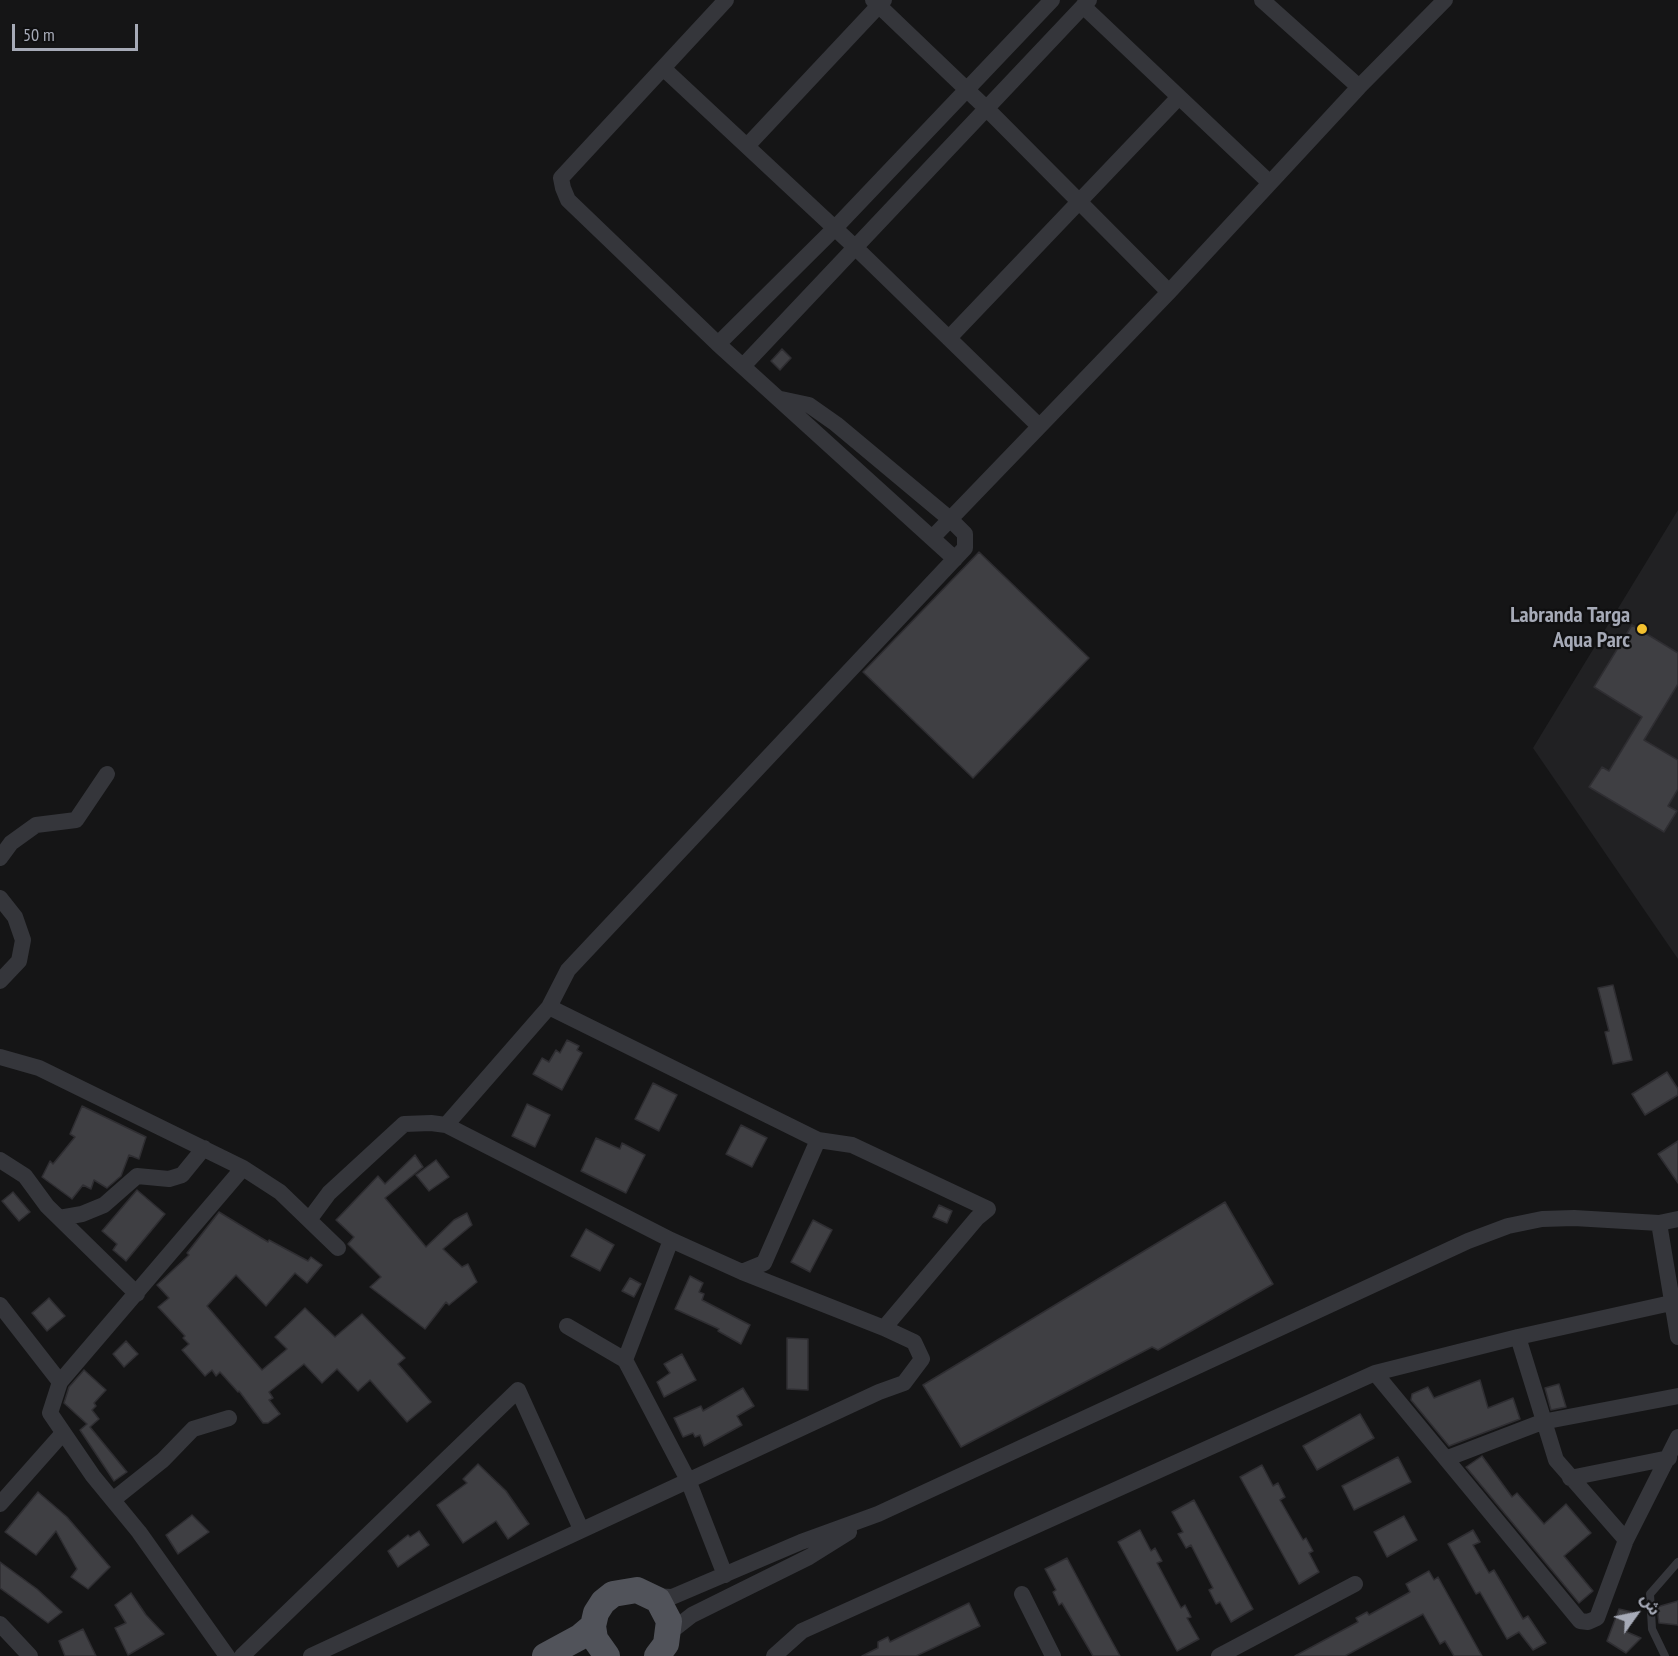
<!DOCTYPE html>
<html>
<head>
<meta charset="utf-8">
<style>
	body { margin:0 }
	#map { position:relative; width:1678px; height:1656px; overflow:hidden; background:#151516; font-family:"PT Sans Narrow","Noto Sans Arabic",sans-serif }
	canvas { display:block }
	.north { position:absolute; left:1606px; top:1584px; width:60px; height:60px; -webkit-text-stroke:4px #101011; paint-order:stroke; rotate:57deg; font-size:16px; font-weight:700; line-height:24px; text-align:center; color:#a6aab7 }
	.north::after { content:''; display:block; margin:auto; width:21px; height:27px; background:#a6aab7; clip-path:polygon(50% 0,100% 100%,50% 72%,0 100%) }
	.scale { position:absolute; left:12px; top:24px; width:126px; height:27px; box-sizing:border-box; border:3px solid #a6aab7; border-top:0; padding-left:8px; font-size:18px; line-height:21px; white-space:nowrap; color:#a6aab7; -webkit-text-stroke:4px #101011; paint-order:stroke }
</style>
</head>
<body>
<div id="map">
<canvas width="1678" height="1656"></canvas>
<div class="north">ش</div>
<div class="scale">50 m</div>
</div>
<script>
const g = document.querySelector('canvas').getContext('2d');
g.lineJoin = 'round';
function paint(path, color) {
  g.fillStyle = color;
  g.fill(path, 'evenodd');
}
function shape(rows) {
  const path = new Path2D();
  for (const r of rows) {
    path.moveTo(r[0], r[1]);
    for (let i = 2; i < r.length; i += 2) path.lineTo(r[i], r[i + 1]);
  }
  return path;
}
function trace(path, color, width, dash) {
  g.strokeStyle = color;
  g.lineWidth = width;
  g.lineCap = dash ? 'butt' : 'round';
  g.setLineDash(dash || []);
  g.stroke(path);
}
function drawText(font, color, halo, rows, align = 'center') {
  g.font = font + ' "PT Sans Narrow",sans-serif';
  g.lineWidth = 4.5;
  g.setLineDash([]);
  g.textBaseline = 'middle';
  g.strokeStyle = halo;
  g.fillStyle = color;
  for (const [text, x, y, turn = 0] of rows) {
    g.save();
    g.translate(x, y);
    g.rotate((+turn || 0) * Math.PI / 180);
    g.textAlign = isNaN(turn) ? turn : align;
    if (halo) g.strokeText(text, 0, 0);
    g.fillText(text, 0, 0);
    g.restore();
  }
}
paint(shape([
	[1678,510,1678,959,1533,748]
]), '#212123');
const building = shape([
	[782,349,791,358,780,370,771,361,782,349],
	[979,552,1089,658,973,778,863,672,979,552],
	[1632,625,1678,653,1678,684,1644,740,1678,760,1678,789,1668,806,1677,811,1664,832,1589,787,1602,767,1609,771,1642,717,1594,687,1632,625],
	[1613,985,1632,1060,1613,1064,1605,1032,1609,1031,1598,988,1613,985],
	[567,1040,579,1046,577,1050,582,1053,562,1090,533,1074,542,1058,549,1062,556,1050,560,1053,567,1040],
	[1667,1072,1678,1089,1678,1095,1645,1115,1632,1094,1667,1072],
	[653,1083,677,1095,659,1131,635,1119,653,1083],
	[527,1104,550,1115,535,1147,512,1136,527,1104],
	[82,1106,146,1137,139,1159,129,1155,121,1176,107,1188,94,1180,91,1189,83,1185,72,1199,42,1177,50,1161,53,1164,75,1137,70,1134,82,1106],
	[741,1125,767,1138,752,1167,726,1154,741,1125],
	[596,1138,620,1149,622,1143,645,1155,626,1193,581,1171,596,1138],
	[1678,1141,1678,1183,1658,1154,1678,1141],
	[415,1155,423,1167,385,1198,426,1247,454,1220,467,1213,472,1225,443,1249,462,1267,468,1264,477,1282,449,1305,446,1302,425,1329,370,1287,381,1277,348,1244,354,1237,336,1220,378,1176,385,1184,415,1155],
	[436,1160,449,1177,429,1191,416,1175,436,1160],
	[137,1190,165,1214,126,1261,113,1250,117,1244,102,1231,137,1190],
	[13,1192,30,1212,19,1221,2,1201,13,1192],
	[1225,1202,1273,1284,1158,1350,1152,1347,961,1447,923,1385,1225,1202],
	[939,1205,952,1211,947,1223,933,1217,939,1205],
	[219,1212,268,1242,269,1240,308,1261,311,1257,322,1265,307,1283,295,1273,266,1306,236,1275,207,1306,262,1370,287,1349,275,1337,305,1308,335,1337,362,1314,405,1358,398,1364,431,1402,407,1422,370,1380,358,1391,337,1369,322,1383,304,1364,269,1392,273,1398,269,1400,280,1414,268,1423,263,1423,239,1391,238,1392,220,1372,216,1376,212,1370,205,1376,182,1350,189,1344,183,1338,185,1336,158,1307,169,1298,157,1285,189,1255,187,1253,219,1212],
	[813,1220,832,1230,810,1272,791,1262,813,1220],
	[586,1229,614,1245,600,1271,571,1256,586,1229],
	[690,1276,703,1283,699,1292,704,1294,702,1300,750,1325,741,1344,718,1331,719,1329,675,1309,690,1276],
	[630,1278,641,1284,634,1297,622,1291,630,1278],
	[49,1298,65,1316,47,1331,32,1313,49,1298],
	[787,1338,808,1339,808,1390,787,1389,787,1338],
	[126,1341,138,1354,124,1367,113,1354,126,1341],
	[682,1354,696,1380,664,1397,657,1382,670,1373,664,1364,682,1354],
	[84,1370,106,1390,94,1403,96,1406,92,1410,99,1419,90,1427,127,1472,114,1481,80,1430,87,1424,64,1403,69,1387,84,1370],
	[1480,1380,1488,1408,1513,1398,1520,1419,1449,1446,1411,1400,1412,1394,1428,1387,1434,1398,1480,1380],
	[1559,1384,1566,1407,1551,1410,1545,1388,1559,1384],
	[743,1388,754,1406,737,1416,742,1425,704,1446,700,1435,695,1437,693,1433,683,1437,674,1418,701,1406,703,1411,743,1388],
	[1360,1414,1374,1438,1317,1470,1303,1446,1360,1414],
	[1482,1456,1512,1497,1517,1493,1544,1524,1566,1504,1591,1533,1564,1556,1593,1591,1579,1603,1466,1467,1482,1456],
	[1398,1457,1411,1482,1354,1510,1342,1486,1398,1457],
	[478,1464,506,1491,529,1524,508,1539,496,1521,463,1543,437,1505,467,1483,463,1479,478,1464],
	[1262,1465,1273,1486,1278,1483,1285,1497,1280,1500,1303,1540,1306,1538,1313,1551,1309,1553,1319,1572,1299,1584,1240,1477,1262,1465],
	[38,1492,67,1517,110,1567,88,1589,71,1577,77,1569,56,1531,36,1555,5,1532,38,1492],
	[1194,1500,1253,1609,1231,1622,1220,1602,1216,1604,1209,1590,1213,1588,1191,1545,1186,1548,1178,1534,1183,1532,1172,1512,1194,1500],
	[192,1515,209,1532,178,1554,166,1535,192,1515],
	[1404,1516,1417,1540,1387,1557,1374,1532,1404,1516],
	[1140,1530,1151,1551,1155,1548,1162,1561,1157,1563,1181,1608,1185,1605,1191,1617,1187,1618,1199,1639,1177,1651,1118,1542,1140,1530],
	[1473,1530,1480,1542,1473,1545,1489,1573,1494,1570,1523,1619,1528,1616,1546,1643,1533,1650,1519,1632,1507,1639,1480,1592,1476,1594,1448,1544,1473,1530],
	[419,1531,429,1545,398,1567,388,1551,408,1535,410,1537,419,1531],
	[1067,1558,1098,1616,1120,1656,1093,1656,1062,1603,1059,1605,1053,1592,1056,1590,1045,1569,1067,1558],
	[0,1562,37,1589,62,1612,48,1623,0,1588,0,1562],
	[1429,1571,1434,1580,1438,1577,1482,1656,1454,1656,1445,1641,1440,1644,1423,1614,1345,1656,1295,1656,1358,1622,1356,1618,1367,1612,1369,1615,1410,1592,1406,1584,1429,1571],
	[131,1593,146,1615,164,1634,128,1655,115,1628,126,1623,115,1605,131,1593],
	[1678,1601,1678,1625,1659,1623,1657,1607,1678,1601],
	[969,1603,980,1626,916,1656,862,1656,878,1648,878,1642,888,1637,890,1642,969,1603],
	[1619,1609,1632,1612,1627,1632,1641,1638,1626,1653,1607,1641,1619,1609],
	[83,1629,96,1656,65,1656,59,1641,83,1629]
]);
paint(building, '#3f3f43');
trace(building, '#2f2e32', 1.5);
trace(shape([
	[1665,1656,1652,1629,1650,1594,1678,1562]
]), '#35363b', 8);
trace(shape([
	[726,0,561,178,563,188,568,200,718,344,955,559],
	[873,0,987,109,1169,292],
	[1262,0,1359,87],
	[1083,6,1270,183],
	[663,68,857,249,1039,426],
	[747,146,884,0],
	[949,338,1179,97],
	[718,344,835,228,1052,0],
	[744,365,1089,0],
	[932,538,1169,292,1359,87,1445,0],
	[0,858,11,843,36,825,76,820,107,774],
	[0,898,15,917,23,940,19,961,0,981],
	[549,1007,568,970,965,548,965,534,951,520,836,424,809,405,781,399],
	[0,1057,39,1068,243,1168,280,1192,338,1248],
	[0,1160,25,1176,47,1206,137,1294],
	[59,1218,82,1214,104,1205,137,1176,169,1179,182,1175,204,1148],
	[309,1220,329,1193,404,1124,431,1123,446,1125,671,1240,742,1272,764,1263,818,1140,549,1007,446,1125],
	[1659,1223,1678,1337],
	[742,1272,884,1328],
	[0,1305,60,1382],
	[567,1326,625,1360,688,1480,725,1575],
	[1518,1337,1556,1460,1626,1540],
	[625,1360,671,1240],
	[1375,1373,1580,1621,1588,1622,1597,1618,1626,1540,1678,1437],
	[1448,1458,1542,1422,1678,1396],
	[1570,1478,1669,1458],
	[114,1499,163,1460,193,1429,229,1418],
	[0,1504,63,1433],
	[1022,1594,1053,1656],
	[651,1596,672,1597,801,1542,878,1514,1468,1241,1508,1226,1542,1219,1574,1218,1659,1223,1678,1219],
	[0,1624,30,1656],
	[669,1633,692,1615,809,1557,849,1532],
	[227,1656,139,1532,93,1476,50,1413,60,1382,243,1168],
	[242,1656,518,1390,581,1529],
	[311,1656,879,1392,904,1383,922,1359,914,1342,884,1328,977,1218,988,1209,852,1145,818,1140],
	[774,1656,802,1631,1375,1373,1518,1337,1671,1303],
	[1219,1656,1355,1584]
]), '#35363b', 16);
trace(shape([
	[545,1656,580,1637,593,1626],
	[607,1656,595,1639,593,1626,596,1613,603,1602,613,1594,637,1590,658,1600,669,1621,666,1644,657,1656]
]), '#51535a', 26);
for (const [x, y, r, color] of [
	[1642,629,6,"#f4c12f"]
]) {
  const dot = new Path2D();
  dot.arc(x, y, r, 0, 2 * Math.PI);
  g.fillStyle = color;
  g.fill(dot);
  trace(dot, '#101011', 2);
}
drawText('bold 22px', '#a6aab7', '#101011', [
	["Labranda Targa",1630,616],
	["Aqua Parc",1630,641]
], 'right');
</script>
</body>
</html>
